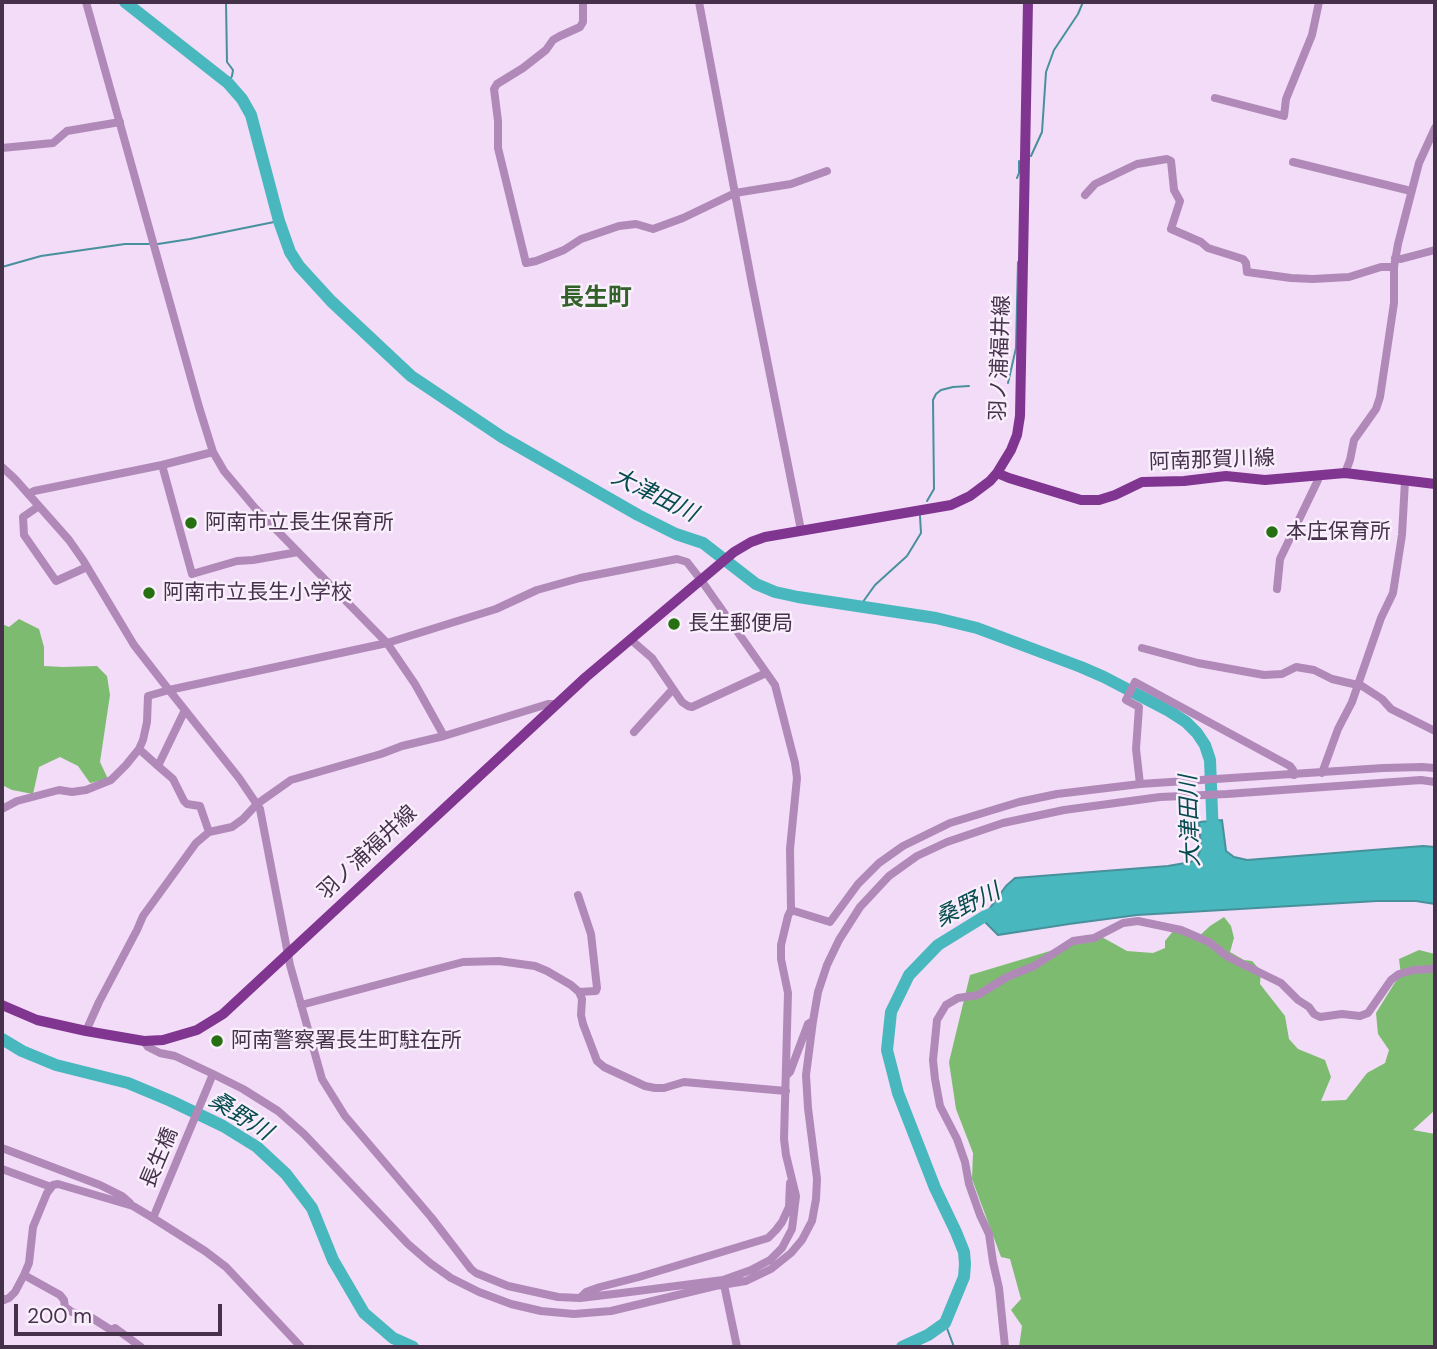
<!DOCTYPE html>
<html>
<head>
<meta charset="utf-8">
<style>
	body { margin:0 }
	#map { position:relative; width:1437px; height:1349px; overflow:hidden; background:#f2dcf7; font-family:"DM Sans",sans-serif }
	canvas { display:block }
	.frame { position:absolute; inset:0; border:4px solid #46314b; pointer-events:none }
	.scale { position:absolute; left:14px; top:1304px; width:208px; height:32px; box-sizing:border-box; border:4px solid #46314b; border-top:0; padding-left:9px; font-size:21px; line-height:24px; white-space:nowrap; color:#46314b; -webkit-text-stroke:5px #f9eefb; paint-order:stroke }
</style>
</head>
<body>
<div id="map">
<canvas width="1437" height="1349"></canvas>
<div class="frame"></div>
<div class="scale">200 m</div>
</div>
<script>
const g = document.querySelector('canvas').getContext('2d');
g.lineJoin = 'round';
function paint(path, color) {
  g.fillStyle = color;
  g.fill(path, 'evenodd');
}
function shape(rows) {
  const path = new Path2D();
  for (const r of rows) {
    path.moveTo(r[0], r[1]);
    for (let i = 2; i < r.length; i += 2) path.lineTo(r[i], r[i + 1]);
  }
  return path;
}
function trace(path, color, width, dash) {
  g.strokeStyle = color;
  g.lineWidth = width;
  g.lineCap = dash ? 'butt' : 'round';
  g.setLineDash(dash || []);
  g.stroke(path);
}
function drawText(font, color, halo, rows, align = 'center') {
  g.font = font + ' "DM Sans","Noto Sans JP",sans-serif';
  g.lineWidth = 5;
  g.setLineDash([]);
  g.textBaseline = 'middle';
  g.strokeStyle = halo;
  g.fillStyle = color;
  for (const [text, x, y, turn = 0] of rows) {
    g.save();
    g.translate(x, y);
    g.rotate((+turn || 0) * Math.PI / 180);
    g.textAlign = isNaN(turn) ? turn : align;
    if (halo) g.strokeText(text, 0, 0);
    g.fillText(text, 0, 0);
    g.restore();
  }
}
paint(shape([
	[19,619,39,629,44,647,44,666,63,667,97,666,107,676,110,695,100,762,108,779,90,783,78,766,60,757,39,767,33,794,12,790,2,785,2,624,9,627],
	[1224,917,1231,926,1234,938,1230,952,1244,960,1252,961,1261,971,1260,984,1285,1016,1289,1039,1298,1049,1325,1060,1331,1077,1321,1101,1346,1100,1367,1073,1385,1063,1389,1050,1378,1034,1376,1013,1394,984,1401,975,1399,959,1419,950,1435,954,1435,1110,1413,1130,1435,1134,1435,1347,1019,1347,1022,1326,1011,1310,1021,1299,1010,1259,1001,1257,972,1179,973,1153,956,1109,949,1062,970,975,1100,936,1127,951,1153,953,1165,948,1165,941,1174,930,1195,940,1210,926]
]), '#7dbc70');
const water = shape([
	[1222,820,1226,851,1234,857,1247,860,1423,846,1435,847,1435,904,1416,901,1377,901,1137,915,1069,924,998,935,982,919,1006,886,1015,878,1168,866,1191,862,1198,856,1201,848,1199,822,1222,820]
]);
paint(water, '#48b8be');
trace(water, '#47909c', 2);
trace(shape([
	[226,2,227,62,233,70,232,76,228,83],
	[1031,156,1042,132,1046,72,1054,50,1078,14,1083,2],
	[1017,178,1019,173,1019,161],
	[158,244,190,239,279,221],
	[2,267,41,256,125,244,149,244],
	[1008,383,1016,348,1018,262],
	[927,501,934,489,933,400,936,394,941,390,953,387,969,386],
	[860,606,875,585,907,556,921,533,920,516],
	[945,1323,954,1347]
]), '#47909c', 2);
trace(shape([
	[125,2,228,83,242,99,251,115,279,221,290,252,299,266,331,301,411,376,502,437,638,515,676,534,703,543,756,584,775,592,798,597,936,618,977,628,1081,667,1104,677,1169,711,1186,722,1197,733,1205,745,1210,760,1213,837],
	[2,1039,22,1051,56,1065,128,1083,171,1101,223,1126,257,1147,286,1174,312,1208,333,1260,364,1313,393,1338,413,1347],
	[902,1347,928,1335,945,1323,964,1277,965,1264,964,1252,956,1232,935,1188,898,1093,887,1050,891,1012,909,975,938,945,985,916,997,912]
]), '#48b8be', 12);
trace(shape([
	[86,2,199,407,213,452,224,471,255,508,387,643,415,684,444,736],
	[583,2,583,22,580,27,560,36,553,40,546,50,523,68,497,84,494,89,498,121,498,148,526,263,536,261,564,250,581,239,619,226,636,224,653,229,683,218,735,193,791,184,827,171],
	[699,2,752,284,801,530],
	[1215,98,1284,116,1286,99,1312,35,1319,2],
	[2,148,53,143,67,131,120,122],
	[1293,162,1411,191],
	[1085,195,1095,184,1137,164,1167,159,1171,161,1174,190,1180,201,1171,229,1201,242,1208,248,1243,259,1246,263,1247,272,1291,278,1313,279,1349,277,1381,267,1394,267],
	[1395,258,1401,259,1435,250],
	[162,465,192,574,237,561,253,560,298,552],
	[2,467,15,479,69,540,83,560,134,645,169,690,239,778,260,809,290,965,322,1079,345,1116,431,1217,471,1269,476,1273,508,1286,558,1297,580,1298,622,1293,723,1280,751,1270,770,1260,782,1248,792,1229,796,1196,786,1155,784,1139,788,993,781,959,781,945,788,916,791,910,790,849,797,778,795,763,775,685,701,580,687,562,677,559,580,578,537,590,496,609,387,643,169,690,148,696,147,722,143,740,139,749,126,765,111,780,86,790,72,792,59,790,17,801,2,809],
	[1345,473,1350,460,1354,440,1376,409,1380,397,1394,303,1394,267,1398,244,1419,163,1435,128],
	[28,494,34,491,162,465,213,452],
	[39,506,23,517,24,535,56,581,87,567],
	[1277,589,1280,559,1318,480,1317,475],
	[630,639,652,658,682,702,688,706,692,707,766,673],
	[1142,648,1198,663,1264,675,1282,674,1296,667,1314,670,1332,679,1362,686,1382,699,1391,709,1435,731],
	[634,732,673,689],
	[139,749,158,766,185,710],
	[158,766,173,779,184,801,187,804,200,806,209,832],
	[1322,773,1338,729,1352,702,1381,618,1393,593,1402,535,1405,481],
	[1140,784,1136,749,1139,707,1126,700,1135,682,1290,766,1293,770,1294,775],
	[578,895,591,934,597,988,596,991,579,992],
	[791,910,830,922,858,884,879,863,903,846,950,823,1019,802,1057,794,1140,784,1383,768,1422,767,1435,768],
	[301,1005,463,962,499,961,535,966,547,971,571,985,579,992,582,999,581,1015,583,1024,597,1061,604,1067,645,1086,655,1088,664,1088,684,1082,786,1091],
	[86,1031,99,1002,137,930,143,916,196,843,209,832,232,827,243,819,257,804,291,780,381,754,402,746,444,736,548,704,556,704],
	[213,1074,243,1089,278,1111,304,1134,408,1244,430,1263,451,1278,479,1292,511,1304,541,1311,574,1314,611,1311,715,1286,746,1281,771,1269,791,1253,802,1240,812,1221,816,1199,817,1179,808,1108,806,1075,813,1021,818,992,827,965,839,940,860,907,889,876,917,856,947,842,1003,823,1064,810,1160,797,1227,794,1421,780,1435,782],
	[786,1076,790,1072,808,1024,813,1021],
	[2,1148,100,1185,122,1196,130,1203],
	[2,1169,51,1187],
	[153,1218,205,1251,226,1267,301,1347],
	[24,1275,60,1295,64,1300,65,1307,72,1312,92,1318,111,1330,115,1328,141,1347],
	[723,1280,737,1347],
	[2,1298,4,1300,9,1298,15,1292,24,1275,29,1263,33,1227,47,1193,53,1185,58,1184,133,1206,153,1218,213,1074,175,1056,160,1053,148,1047,144,1041],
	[580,1298,586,1292,600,1287,639,1277,768,1238,776,1230,782,1222,789,1207,790,1183],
	[1005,1347,999,1288,993,1262,989,1234,980,1215,969,1184,965,1162,957,1139,940,1106,935,1079,933,1060,937,1020,946,1005,958,998,978,995,1007,977,1034,966,1073,941,1094,938,1123,923,1138,921,1181,930,1209,942,1228,957,1281,983,1298,1000,1309,1007,1314,1014,1320,1017,1342,1014,1360,1016,1368,1013,1391,980,1399,974,1414,970,1431,969,1435,967]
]), '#b189b9', 8);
trace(shape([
	[997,473,1009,478,1081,500,1099,500,1115,495,1142,482,1184,481,1226,476,1265,480,1345,473,1435,484],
	[2,1005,37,1020,86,1031,144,1041,163,1040,197,1030,223,1014,586,677,734,552,751,542,765,537,951,505,970,496,990,481,997,473,1011,450,1017,435,1020,416,1028,2]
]), '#803590', 10);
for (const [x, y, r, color] of [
	[191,523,7,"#267012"],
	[1272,532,7,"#267012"],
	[149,593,7,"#267012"],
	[674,624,7,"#267012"],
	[217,1041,7,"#267012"]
]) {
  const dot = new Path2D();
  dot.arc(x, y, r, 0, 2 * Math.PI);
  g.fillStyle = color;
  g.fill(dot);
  trace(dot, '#f9eefb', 2.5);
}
drawText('21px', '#46314b', '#f9eefb', [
	["羽ノ浦福井線",1001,358,-88],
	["阿南那賀川線",1212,461,-2],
	["羽ノ浦福井線",368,853,-43],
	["長生橋",160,1158,-67]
]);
drawText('21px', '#46314b', '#f9eefb', [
	["阿南市立長生保育所",205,523],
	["本庄保育所",1286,532],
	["阿南市立長生小学校",163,593],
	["長生郵便局",688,624],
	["阿南警察署長生町駐在所",231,1041]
], 'left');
drawText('italic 23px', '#064c4f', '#f9eefb', [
	["大津田川",654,496,26],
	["大津田川",1191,821,-92],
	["桑野川",968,906,-26],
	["桑野川",240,1117,32]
]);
drawText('bold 24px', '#326129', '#f9eefb', [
	["長生町",596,299]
]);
</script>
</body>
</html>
